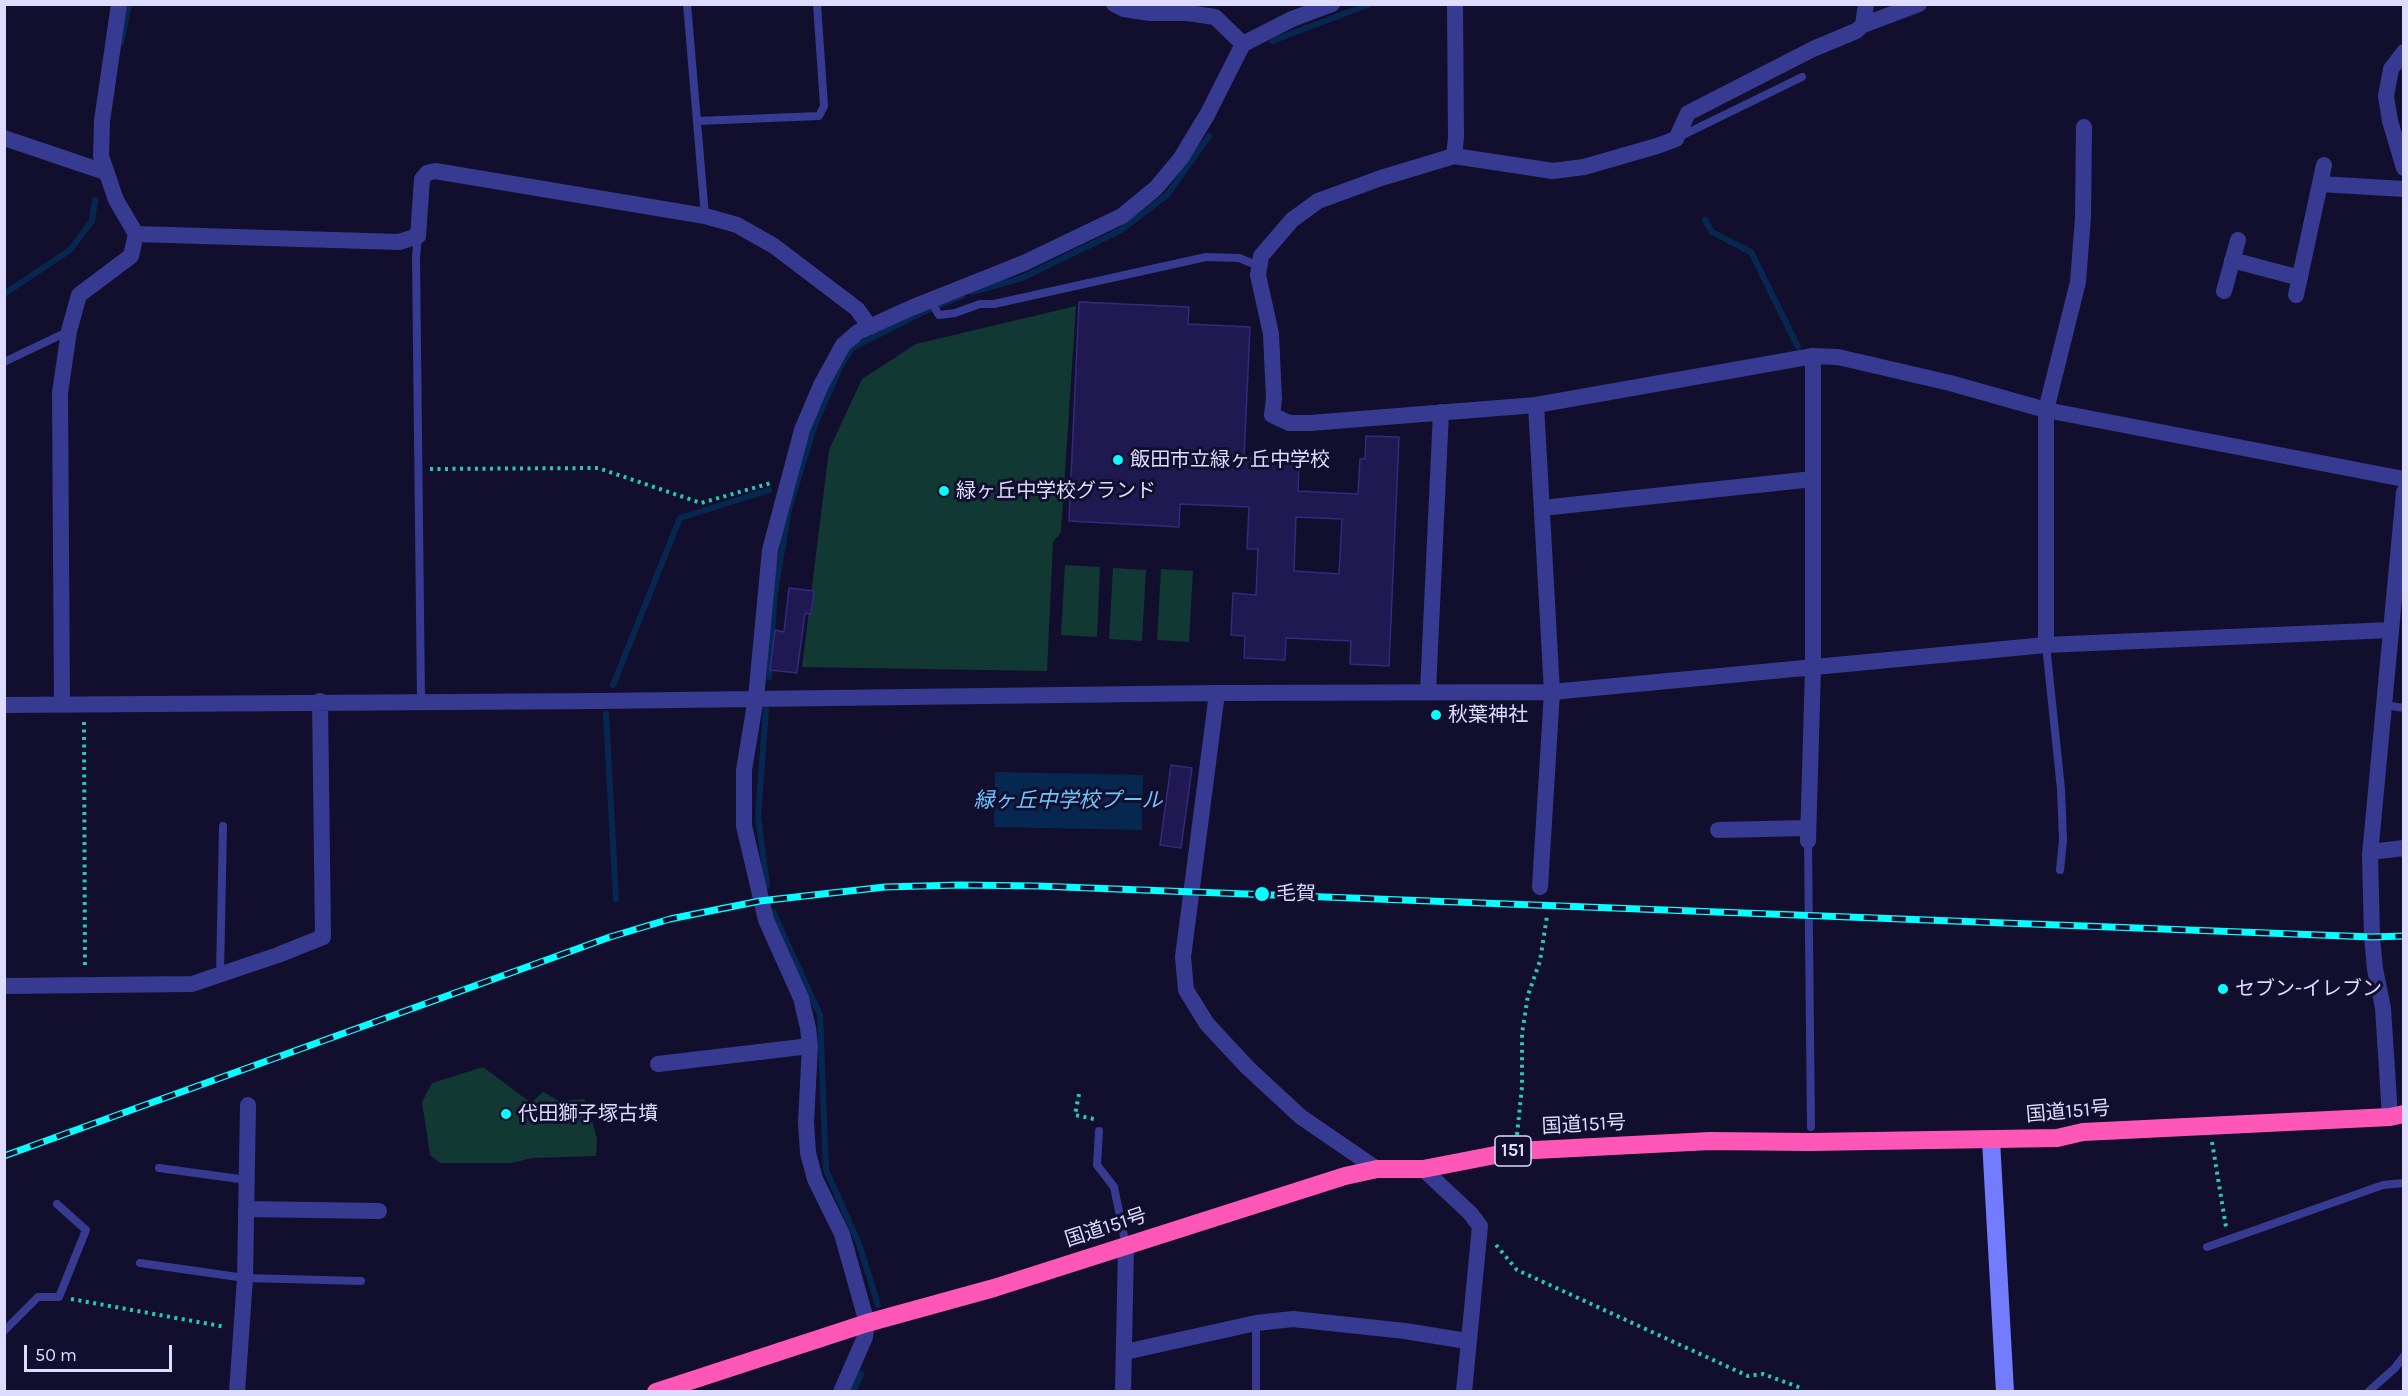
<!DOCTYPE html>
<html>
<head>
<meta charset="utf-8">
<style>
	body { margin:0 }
	#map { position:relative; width:2408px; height:1396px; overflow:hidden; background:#120f2e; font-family:Karla,sans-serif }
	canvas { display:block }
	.frame { position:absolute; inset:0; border:6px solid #dddcff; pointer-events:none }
	.scale { position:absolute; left:24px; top:1345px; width:148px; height:27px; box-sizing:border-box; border:3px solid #dddcff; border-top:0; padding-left:8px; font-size:18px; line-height:21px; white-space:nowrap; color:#dddcff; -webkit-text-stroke:4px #120f2e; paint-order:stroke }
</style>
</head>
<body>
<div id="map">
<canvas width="2408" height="1396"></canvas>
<div class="frame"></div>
<div class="scale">50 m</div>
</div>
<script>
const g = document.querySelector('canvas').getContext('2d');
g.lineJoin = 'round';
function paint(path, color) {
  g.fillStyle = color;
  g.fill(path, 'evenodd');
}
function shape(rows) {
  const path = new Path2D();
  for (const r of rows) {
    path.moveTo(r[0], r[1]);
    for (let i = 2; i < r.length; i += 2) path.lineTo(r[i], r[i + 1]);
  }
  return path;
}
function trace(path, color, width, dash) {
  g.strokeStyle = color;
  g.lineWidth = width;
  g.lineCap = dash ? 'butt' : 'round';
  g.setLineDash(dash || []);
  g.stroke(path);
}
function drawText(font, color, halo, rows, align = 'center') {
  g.font = font + ' Karla,"Noto Sans JP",sans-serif';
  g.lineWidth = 6;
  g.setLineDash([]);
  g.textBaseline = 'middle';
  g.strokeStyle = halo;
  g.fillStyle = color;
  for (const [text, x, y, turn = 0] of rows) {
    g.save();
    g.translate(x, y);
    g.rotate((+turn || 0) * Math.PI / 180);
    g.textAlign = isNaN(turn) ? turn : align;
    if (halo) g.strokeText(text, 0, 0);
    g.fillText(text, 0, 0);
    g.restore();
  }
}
paint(shape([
	[1076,306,1061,532,1053,542,1047,671,802,667,829,450,862,379,916,344],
	[1065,565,1100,567,1097,637,1061,635],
	[1113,568,1146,570,1142,641,1109,639],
	[1161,569,1193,571,1189,642,1157,640],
	[483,1067,531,1103,543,1092,559,1101,584,1099,587,1103,597,1139,596,1156,532,1158,511,1163,440,1163,430,1155,422,1102,432,1083]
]), '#123834');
paint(shape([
	[995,772,1143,775,1142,830,994,827]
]), '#062850');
trace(shape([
	[1272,41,1370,4],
	[121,43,129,4],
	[1705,220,1712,232,1751,252,1798,347],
	[972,292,1022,278,1121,230,1167,195,1209,136],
	[4,294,70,250,92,221,95,200],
	[769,677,775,592,789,509,814,427,841,365,852,348,921,313,962,296],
	[613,685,680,518,769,490],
	[766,710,758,816,767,886],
	[606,714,616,899],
	[773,912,820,1015,826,1170,859,1244,878,1305],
	[853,1392,861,1374]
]), '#062850', 6);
const building = shape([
	[1079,302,1189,307,1188,324,1250,327,1244,458,1299,460,1298,491,1358,494,1360,459,1365,459,1366,436,1399,437,1389,666,1350,664,1351,641,1286,638,1285,660,1244,658,1245,636,1231,635,1233,593,1256,595,1258,549,1247,549,1249,507,1180,504,1179,527,1069,521,1079,302],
	[1296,517,1342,519,1339,574,1294,571,1296,517],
	[789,588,814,591,811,614,805,613,797,673,770,670,775,630,784,632,789,588],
	[1171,765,1192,768,1181,848,1160,845,1171,765]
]);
paint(building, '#201951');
trace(building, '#33297f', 1.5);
trace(shape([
	[430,469,598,468,701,503,771,483],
	[84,722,85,969],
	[1079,1094,1075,1115,1094,1119],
	[1517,1135,1522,1087,1522,1034,1528,995,1540,961,1547,916],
	[2212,1142,2226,1227],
	[1496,1245,1517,1270,1748,1376,1763,1374,1801,1388],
	[71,1299,226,1327]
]), '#26c9b1', 4, [3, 4.5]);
trace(shape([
	[687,4,705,216],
	[697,121,819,116,824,106,817,4],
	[1679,137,1802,77],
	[418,236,416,257,421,701],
	[930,300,939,315,955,313,980,304,994,304,1206,257,1239,258,1259,266],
	[4,362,69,331],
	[2046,645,2061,789,2063,840,2060,870],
	[2384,705,2404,708],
	[1808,841,1811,1127],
	[220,974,223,826],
	[1099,1131,1097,1165,1114,1187,1126,1246],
	[159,1168,247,1180],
	[2207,1247,2383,1185,2404,1183],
	[140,1263,245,1278,361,1281],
	[4,1331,38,1297,59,1297,86,1230,57,1204],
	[1256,1392,1256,1323],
	[2368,1392,2395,1368,2404,1356]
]), '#363b91', 8);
trace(shape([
	[1114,4,1124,9,1150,13,1188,13,1215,17,1243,44],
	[1455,4,1456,138,1454,156,1381,178,1318,201,1292,220,1261,256,1258,275,1271,334,1274,399,1272,415,1289,423,1310,423,1536,405,1813,356,1838,357,1950,383,2046,410,2404,479],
	[1863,25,1866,4],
	[2404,52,2391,69,2386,96,2390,121,2404,168],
	[4,138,105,172],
	[1454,156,1553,171,1584,167,1657,146,1676,139,1688,113,1813,49,1856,31,1863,25,1919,4],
	[2320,184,2404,189],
	[136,234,399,242,418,236,422,179,427,173,435,171,705,216,737,225,774,246,857,309,870,327],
	[2232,260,2300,278],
	[2224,291,2238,240],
	[2296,295,2324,165],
	[1536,405,1552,692,1540,887],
	[1542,508,1813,479],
	[2046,645,2046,410,2078,282,2083,218,2084,127],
	[1428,691,1441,412],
	[1217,693,1183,957,1186,990,1207,1024,1248,1068,1301,1117,1377,1169],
	[62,704,60,393,69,331,79,295,131,256,136,234,116,200,101,156,102,121,119,4],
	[4,705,599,701,1217,693,1552,692,2046,645,2391,630],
	[1718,830,1807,828],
	[1808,841,1813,668,1813,356],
	[2370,852,2404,848],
	[4,986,192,984,278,955,323,937,320,701],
	[658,1064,810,1046],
	[2390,1117,2383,1008,2375,969,2372,937,2370,855,2404,492],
	[1423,1169,1470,1213,1480,1226,1464,1392],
	[246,1209,379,1211],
	[1125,1352,1256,1323,1293,1319,1405,1331,1467,1341],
	[237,1392,245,1278,248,1105],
	[841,1392,865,1337,867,1323,842,1234,815,1179,808,1153,806,1122,810,1046,808,1028,801,998,766,920,744,826,744,770,756,698,770,550,802,430,821,385,843,345,858,332,911,308,1024,263,1122,216,1156,188,1181,158,1207,115,1243,44,1292,19,1332,4],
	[1123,1392,1126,1246]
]), '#363b91', 16);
trace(shape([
	[1991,1140,2005,1392]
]), '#737cff', 18);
trace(shape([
	[656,1392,867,1323,994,1288,1345,1176,1377,1169,1423,1169,1516,1151,1710,1141,1810,1142,2057,1138,2083,1132,2390,1117,2404,1114]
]), '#ff57b7', 18);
const rail = shape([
	[4,1156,610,937,670,919,760,901,885,887,960,885,1037,886,2372,937,2404,936]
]);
trace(rail, '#08fdff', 7);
trace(rail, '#120f2e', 4.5, [14]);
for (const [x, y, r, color] of [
	[1118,460,6,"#08fdff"],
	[944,491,6,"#08fdff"],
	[1436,715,6,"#08fdff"],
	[1262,894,8,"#08fdff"],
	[2223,989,6,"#08fdff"],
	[506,1114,6,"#08fdff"]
]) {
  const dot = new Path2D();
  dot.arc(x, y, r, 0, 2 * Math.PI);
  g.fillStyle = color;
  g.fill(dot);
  trace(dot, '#120f2e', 2);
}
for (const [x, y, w] of [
	[1513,1151,36]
]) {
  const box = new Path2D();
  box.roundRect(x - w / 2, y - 15, w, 30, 4.5);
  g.fillStyle = '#120f2e';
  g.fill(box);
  trace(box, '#dddcff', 1.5);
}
drawText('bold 18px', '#dddcff', null, [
	["151",1513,1151]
]);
drawText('20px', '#dddcff', '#120f2e', [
	["飯田市立緑ヶ丘中学校",1130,460],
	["緑ヶ丘中学校グランド",956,491],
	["秋葉神社",1448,715],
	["毛賀",1276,894],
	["セブン-イレブン",2235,989],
	["代田獅子塚古墳",518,1114]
], 'left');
drawText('20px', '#dddcff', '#120f2e', [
	["国道151号",2068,1112,-5],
	["国道151号",1584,1125,-3],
	["国道151号",1106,1228,-18]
]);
drawText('italic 21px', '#6ac7ff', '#120f2e', [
	["緑ヶ丘中学校プール",1068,801]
]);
</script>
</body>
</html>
